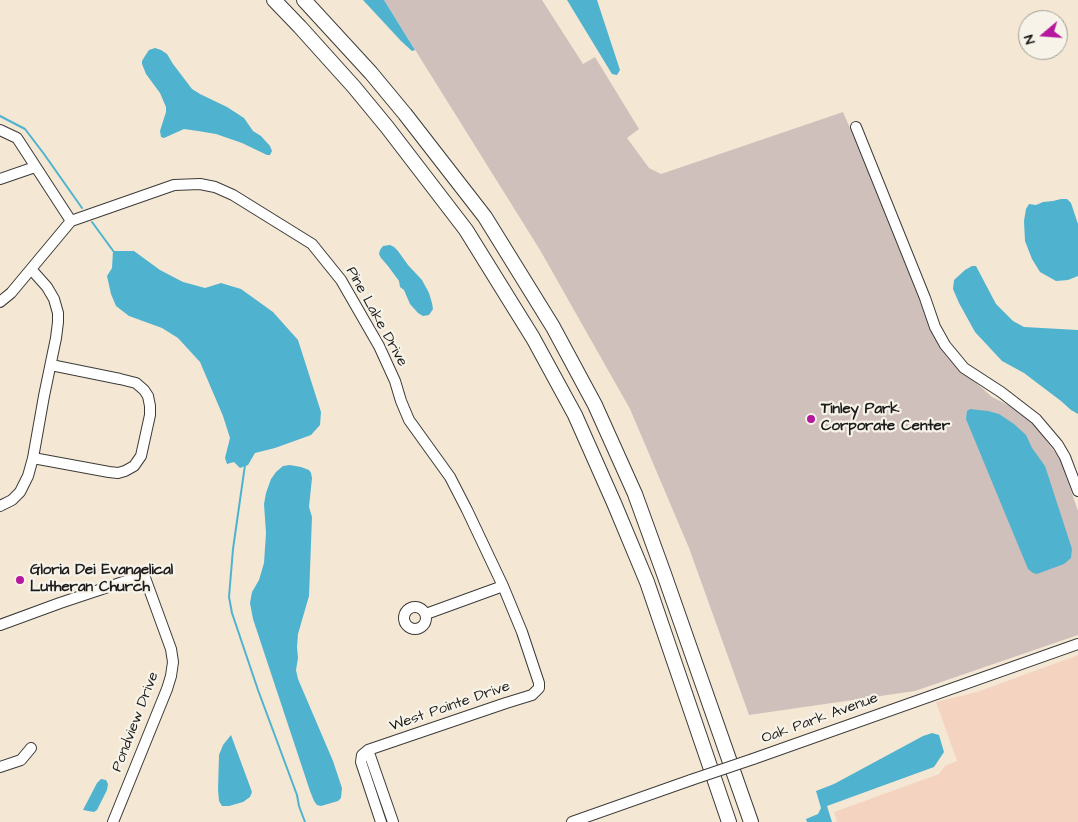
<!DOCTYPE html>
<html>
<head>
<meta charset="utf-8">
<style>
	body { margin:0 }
	#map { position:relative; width:1078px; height:822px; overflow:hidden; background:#f4e8d5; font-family:"Architects Daughter",sans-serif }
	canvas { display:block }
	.north { position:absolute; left:1018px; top:10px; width:50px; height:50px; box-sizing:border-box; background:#f7f3e8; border:1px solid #9f9d96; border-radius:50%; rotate:252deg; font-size:14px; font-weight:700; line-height:20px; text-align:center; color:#1c1c1c }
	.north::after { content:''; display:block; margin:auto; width:18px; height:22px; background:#b5179e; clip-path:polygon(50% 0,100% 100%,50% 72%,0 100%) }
</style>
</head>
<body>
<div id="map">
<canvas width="1078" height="822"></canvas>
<div class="north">N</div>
</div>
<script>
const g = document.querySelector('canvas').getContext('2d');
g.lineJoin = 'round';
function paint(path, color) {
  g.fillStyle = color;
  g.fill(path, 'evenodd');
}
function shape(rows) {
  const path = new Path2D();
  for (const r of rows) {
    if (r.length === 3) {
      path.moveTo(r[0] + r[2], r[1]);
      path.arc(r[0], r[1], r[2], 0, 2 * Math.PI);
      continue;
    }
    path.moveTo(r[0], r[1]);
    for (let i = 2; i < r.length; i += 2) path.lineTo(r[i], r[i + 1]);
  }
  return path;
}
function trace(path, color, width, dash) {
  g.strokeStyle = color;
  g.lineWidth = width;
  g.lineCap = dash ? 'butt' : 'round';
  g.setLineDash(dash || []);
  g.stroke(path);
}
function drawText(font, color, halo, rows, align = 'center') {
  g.font = font + ' "Architects Daughter",sans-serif';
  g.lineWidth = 4.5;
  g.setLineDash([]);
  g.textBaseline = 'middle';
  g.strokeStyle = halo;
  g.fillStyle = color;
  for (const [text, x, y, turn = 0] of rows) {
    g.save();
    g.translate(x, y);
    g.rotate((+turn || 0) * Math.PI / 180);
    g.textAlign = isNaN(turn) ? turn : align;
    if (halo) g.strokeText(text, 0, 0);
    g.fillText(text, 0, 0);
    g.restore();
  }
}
paint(shape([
	[1078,655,1078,822,837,822,834,812,939,774,945,766,957,761,936,702,977,692]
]), '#f4d3c0');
paint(shape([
	[384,0,542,0,583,64,595,57,639,129,627,138,649,168,661,174,843,112,859,149,931,329,947,357,992,397,1026,414,1060,459,1078,511,1078,635,915,691,749,715,689,548,630,409,540,250]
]), '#d0c0bc');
paint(shape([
	[363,0,384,0,415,50,412,51,401,41],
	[567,0,597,0,620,70,617,75,612,74],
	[155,48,161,50,167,54,173,64,192,89,200,94,227,107,244,118,253,131,261,136,270,146,272,151,270,155,267,155,242,143,216,134,198,131,184,129,164,138,161,137,160,131,166,112,166,107,160,93,146,74,142,64,142,61,145,56,149,50],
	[1061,199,1067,199,1071,203,1078,224,1078,276,1068,280,1056,281,1040,272,1032,259,1025,241,1024,221,1026,209,1029,204,1036,205,1043,202,1053,201],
	[390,245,394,247,398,251,408,265,422,280,429,293,432,303,433,309,429,315,423,316,418,313,410,304,404,290,400,287,399,281,388,266,381,258,379,254,380,250,383,246],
	[113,251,134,251,160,270,183,282,205,288,221,283,241,289,273,312,298,340,321,412,320,425,311,435,275,448,255,453,248,465,240,468,234,462,227,464,225,458,230,438,223,416,200,362,178,338,162,328,129,316,116,306,111,294,107,276,112,268],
	[972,266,976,266,996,304,1013,321,1024,327,1078,330,1078,414,1071,410,1061,401,1024,373,1002,361,975,332,959,303,953,289,954,280,965,270],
	[970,409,988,411,999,414,1014,424,1026,435,1032,448,1045,466,1072,549,1071,558,1064,564,1037,574,1033,573,1028,569,966,419,967,411],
	[290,465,301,467,309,470,311,473,312,478,309,507,312,517,309,596,298,634,297,647,298,658,296,670,298,679,333,761,342,788,341,798,338,801,321,806,317,805,314,801,310,791,253,619,250,603,252,592,259,580,264,563,266,533,264,504,266,493,271,479,276,472,283,466],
	[932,733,939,735,944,752,934,767,827,806,832,822,807,822,806,819,818,814,821,808,816,791,834,784,923,736],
	[231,735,252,792,250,797,243,802,229,806,222,806,219,801,218,790,219,755,223,745],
	[101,779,106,780,108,784,107,790,97,810,94,812,83,810,97,783]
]), '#4fb2ce');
trace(shape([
	[0,116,25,129,44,154,82,208],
	[92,222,114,252],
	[245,465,233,549,229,597,232,613,258,690,297,795,299,806,305,822]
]), '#4fb2ce', 2);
const minor = shape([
	[856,127,925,298,935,327,945,345,964,368,1001,392,1036,419,1058,445,1065,457,1078,491],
	[0,130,17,138,71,221],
	[0,179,35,167],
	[0,302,11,293,71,221,174,185,200,184,215,187,233,195,312,244,341,280,379,346,395,381,401,401,409,420,450,477,467,510,503,586,522,632,539,683,539,688,532,695,506,703,368,750,362,755,361,762,381,822],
	[33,458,109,472,118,473,125,471,134,466,141,456,150,415,150,406,148,396,144,390,136,383,120,379,51,365],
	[0,506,12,500,20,492,28,476,33,458,44,396,56,338,58,322,58,313,54,299,47,287,31,269],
	[415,618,11],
	[426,614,503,586],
	[0,625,60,603,144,575,171,649,173,662,171,676,167,689,113,822],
	[368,750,393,822],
	[753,759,1078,644],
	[0,767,21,760,31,748],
	[572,822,691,780]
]);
const highway = shape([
	[274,0,300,27,354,87,387,127,466,230,533,338,575,415,614,503,647,582,729,822],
	[304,0,371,73,405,114,485,217,553,327,595,405,635,494,664,574,751,822]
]);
trace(minor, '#3c3b38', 12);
trace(highway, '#3c3b38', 16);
trace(minor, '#fff', 10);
trace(highway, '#fff', 14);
const minorBridge = shape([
	[691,780,753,759]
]);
trace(minorBridge, '#3c3b38', 12, []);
trace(minorBridge, '#fff', 10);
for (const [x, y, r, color] of [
	[811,419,5,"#b5179e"],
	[20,580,5,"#b5179e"]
]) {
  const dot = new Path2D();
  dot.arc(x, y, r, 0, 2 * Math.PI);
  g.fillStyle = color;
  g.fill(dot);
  trace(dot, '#f7f3e8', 2);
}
drawText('15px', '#1c1c1c', '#f7f3e8', [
	["Pine Lake Drive",376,317,61],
	["West Pointe Drive",450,707,-19],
	["Oak Park Avenue",820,719,-20],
	["Pondview Drive",136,722,-69]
]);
drawText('bold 15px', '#1c1c1c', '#f7f3e8', [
	["Tinley Park",821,410],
	["Corporate Center",821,427],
	["Gloria Dei Evangelical",30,571],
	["Lutheran Church",30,588]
], 'left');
</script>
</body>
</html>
